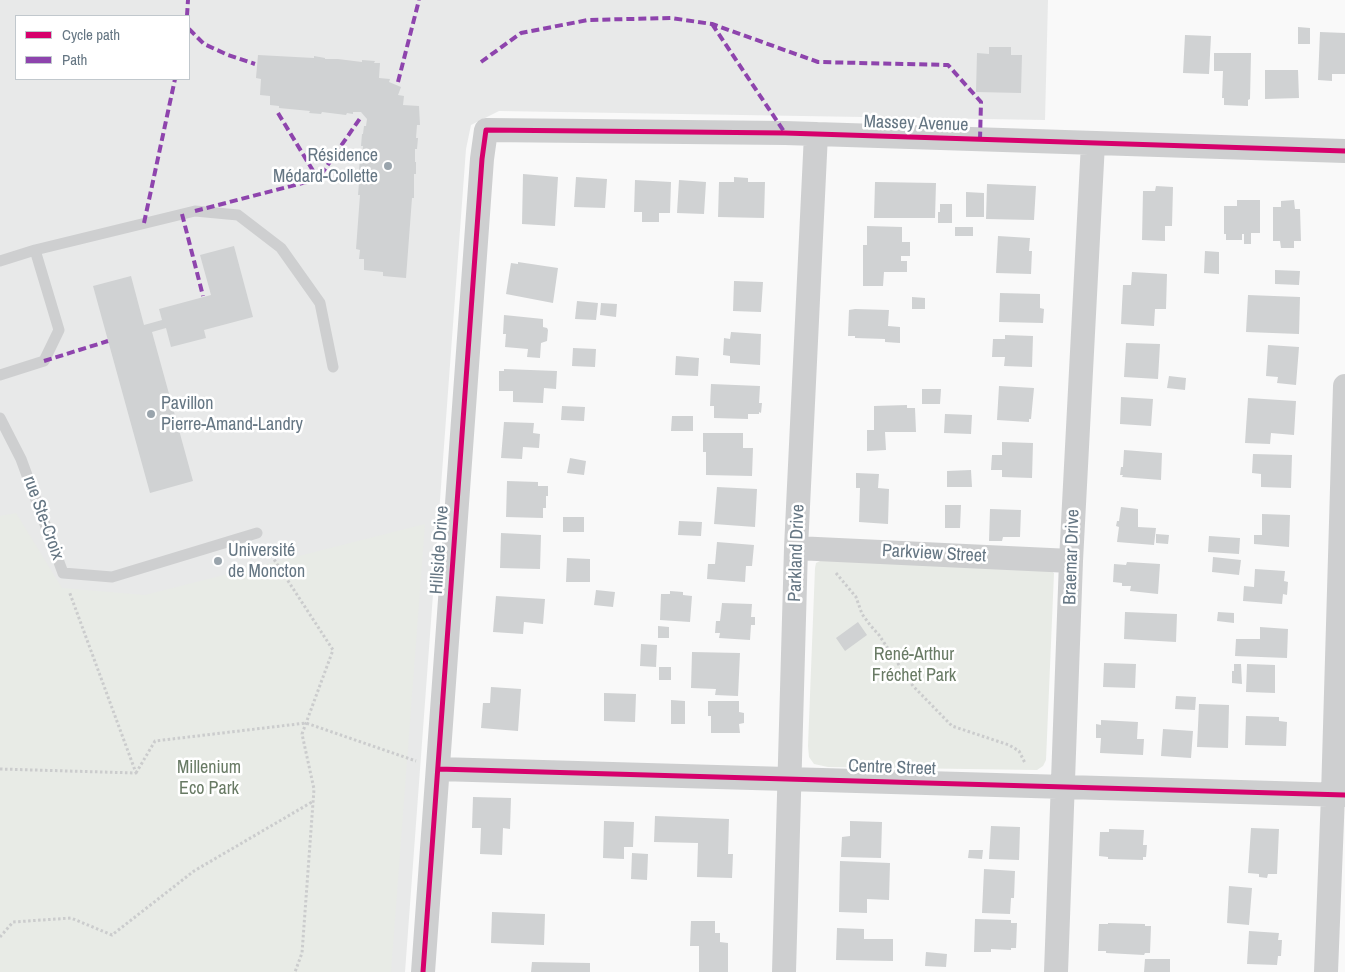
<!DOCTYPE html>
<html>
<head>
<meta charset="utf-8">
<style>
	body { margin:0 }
	#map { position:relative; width:1345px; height:972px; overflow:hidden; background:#f9f9f9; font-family:"Archivo Narrow",sans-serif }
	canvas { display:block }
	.legend { position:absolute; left:15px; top:15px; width:175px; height:65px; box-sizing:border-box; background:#fff; border:1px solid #c1c8cd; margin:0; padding:6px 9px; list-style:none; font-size:15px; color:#657683 }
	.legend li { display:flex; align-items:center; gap:10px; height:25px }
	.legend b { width:25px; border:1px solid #c1c8cd }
</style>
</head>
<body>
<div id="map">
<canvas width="1345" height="972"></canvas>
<ul class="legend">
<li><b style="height:6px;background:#d6006c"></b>Cycle path</li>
<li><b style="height:6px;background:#8e44ad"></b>Path</li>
</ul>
</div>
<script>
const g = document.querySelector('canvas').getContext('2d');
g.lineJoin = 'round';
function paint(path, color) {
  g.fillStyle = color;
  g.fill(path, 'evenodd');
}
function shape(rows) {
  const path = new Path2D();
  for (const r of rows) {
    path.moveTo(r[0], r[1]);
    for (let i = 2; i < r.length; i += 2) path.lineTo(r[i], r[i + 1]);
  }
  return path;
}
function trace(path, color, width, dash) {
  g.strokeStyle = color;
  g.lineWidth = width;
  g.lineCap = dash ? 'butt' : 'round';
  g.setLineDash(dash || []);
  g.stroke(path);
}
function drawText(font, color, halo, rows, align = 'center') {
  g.font = font + ' "Archivo Narrow",sans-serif';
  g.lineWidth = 5;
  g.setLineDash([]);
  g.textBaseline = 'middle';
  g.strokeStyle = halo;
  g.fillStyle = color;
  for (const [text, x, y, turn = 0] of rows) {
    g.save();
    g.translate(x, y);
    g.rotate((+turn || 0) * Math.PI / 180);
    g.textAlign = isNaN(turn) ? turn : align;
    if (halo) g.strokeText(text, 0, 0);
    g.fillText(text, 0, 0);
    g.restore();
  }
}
paint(shape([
	[0,0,1048,0,1045,120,499,111,471,125,466,149,405,972,0,972],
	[16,16,189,16,189,79,16,79]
]), '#e8e9e9');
paint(shape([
	[16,513,62,588,145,595,425,524,391,972,0,972,0,516],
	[824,559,1048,568,1054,573,1046,760,1043,766,1037,770,828,767,814,764,809,757,808,746,815,568,816,563]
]), '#e8ebe6');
paint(shape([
	[1298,27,1310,28,1310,44,1298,44],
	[1320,32,1345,33,1345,74,1332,74,1332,81,1318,80],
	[1185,35,1211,36,1209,74,1183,73],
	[989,47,1011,47,1011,55,1022,55,1021,93,976,92,977,53,989,54],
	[1214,53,1251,53,1250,99,1248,100,1248,106,1224,105,1224,98,1222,98,1223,71,1214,71],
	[258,55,314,58,314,56,325,58,325,59,338,59,362,62,362,60,375,61,374,63,380,63,379,78,390,79,389,82,401,87,398,95,404,96,403,105,419,106,420,125,417,125,416,138,418,138,417,149,415,149,415,162,416,162,416,174,414,174,414,198,412,198,406,278,383,276,383,272,364,270,364,259,359,259,360,250,356,249,360,195,358,195,359,183,361,183,361,170,359,170,360,158,362,158,363,146,361,146,362,134,363,134,364,126,366,126,367,119,361,112,353,112,353,114,347,113,346,115,322,112,321,114,309,113,310,111,279,108,279,106,270,105,270,96,260,95,261,79,256,78],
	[1265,70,1298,70,1299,98,1265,99],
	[523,174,558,177,555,226,522,224],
	[576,177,607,179,605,208,574,207],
	[734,177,748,178,748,182,765,182,764,218,718,217,719,182,734,182],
	[635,180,671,182,670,213,659,213,659,222,642,222,642,212,634,212],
	[679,180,706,182,704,214,677,213],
	[875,182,936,183,935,218,874,218],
	[987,184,1036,186,1034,220,986,219],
	[1156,186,1173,187,1172,226,1165,226,1165,241,1142,240,1143,191,1155,191],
	[966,192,984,193,984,217,966,217],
	[1237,200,1260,200,1260,233,1251,233,1251,244,1244,244,1244,234,1242,234,1242,240,1226,240,1226,234,1224,234,1224,206,1237,206],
	[1294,200,1295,209,1300,209,1301,241,1294,241,1294,248,1281,248,1280,241,1273,241,1273,207,1281,207,1281,201],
	[940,204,952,204,952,223,938,223,938,212,940,212],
	[867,226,902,227,902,242,910,242,910,256,901,256,901,261,907,261,907,272,884,272,883,286,863,286,863,245,867,245],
	[955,227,973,227,973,236,955,236],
	[998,236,1030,238,1029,251,1032,251,1031,274,996,273],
	[234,246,253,317,204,330,206,338,171,347,166,328,152,332,193,481,150,493,93,286,131,276,144,325,162,320,159,309,211,295,200,255],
	[1205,251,1219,252,1219,274,1204,273],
	[518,262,558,268,553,303,506,294,511,263,518,264],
	[1275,270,1300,271,1299,285,1275,284],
	[1132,272,1167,274,1166,309,1155,309,1154,326,1121,324,1123,285,1131,285],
	[734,281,763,282,761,312,733,311],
	[1000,293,1040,294,1040,308,1044,309,1043,323,999,322],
	[1248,295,1300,297,1299,334,1246,332],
	[912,297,925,298,925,309,912,309],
	[577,301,598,303,596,320,575,319],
	[601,303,617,304,616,317,600,315],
	[855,309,889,310,888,326,900,327,900,343,885,342,885,339,855,338,855,336,848,336,849,310],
	[504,315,543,319,543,327,547,328,548,330,547,341,541,343,540,358,527,357,528,349,505,347,506,334,503,334],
	[731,332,761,334,760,365,730,363,730,356,723,355,724,338,730,339],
	[1005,335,1033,336,1032,367,1004,366,1005,357,992,357,993,339,1005,339],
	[1126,343,1160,344,1158,379,1124,377],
	[1268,345,1299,347,1296,385,1277,383,1278,377,1266,376],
	[573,348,596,349,595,367,572,366],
	[676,356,699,358,698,376,675,375],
	[504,369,557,371,556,389,544,388,543,403,513,402,513,391,499,391,499,371,504,371],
	[1169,376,1186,378,1185,390,1167,388],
	[711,384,760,386,759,403,762,403,761,413,759,412,759,414,748,414,748,419,714,418,714,406,710,406],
	[999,386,1034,388,1031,419,1029,419,1029,422,997,420],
	[922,389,941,389,940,404,922,404],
	[1121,397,1153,399,1151,426,1120,424],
	[1248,398,1296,401,1294,435,1271,433,1270,444,1245,443],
	[907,405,907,408,915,408,916,432,885,432,886,450,867,451,867,430,874,430,874,406],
	[562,406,585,407,584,421,561,420],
	[945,414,972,415,971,434,944,433],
	[672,416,693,416,693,431,671,431],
	[504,422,534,423,533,433,540,434,539,448,523,447,522,459,501,458],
	[703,433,743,433,743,448,753,448,752,476,706,475,706,452,703,452],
	[1002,442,1033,443,1032,478,1002,477,1002,470,991,470,992,455,1002,455],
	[1124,450,1162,453,1161,480,1122,477,1123,475,1120,475,1121,467,1123,467],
	[1253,454,1292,455,1291,488,1261,487,1261,474,1252,473],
	[570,458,586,461,584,475,567,473],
	[971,470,972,487,947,487,947,471],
	[856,473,879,474,878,488,889,489,888,524,859,522,860,488,856,488],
	[507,481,538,482,538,486,548,486,548,496,546,496,546,508,543,508,543,518,506,517],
	[717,487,757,489,755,527,714,524],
	[945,505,961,505,960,528,945,528],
	[1121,507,1138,509,1138,527,1156,528,1154,545,1117,542,1119,527,1116,526,1117,521,1119,521],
	[990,509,1021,510,1020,537,1003,537,1002,541,989,541],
	[1262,514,1290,515,1289,547,1254,544,1254,535,1262,535],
	[563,517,584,517,584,532,563,532],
	[679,521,702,522,701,536,678,535],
	[501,533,541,535,540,569,500,568],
	[1156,534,1169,535,1168,544,1156,543],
	[1209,536,1240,538,1239,554,1208,552],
	[717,542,754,545,752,566,746,566,745,582,707,579,708,564,715,564],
	[1213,557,1241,560,1239,575,1212,572],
	[567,558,590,559,590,582,566,582],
	[1127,562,1160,564,1158,594,1130,591,1131,586,1122,586,1122,583,1113,582,1114,564,1126,565],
	[1255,569,1285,571,1284,581,1288,582,1287,595,1283,594,1282,604,1243,601,1244,586,1254,587],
	[596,590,615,592,613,607,594,605],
	[670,591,683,592,683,595,692,596,690,622,660,620,661,594,670,594],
	[496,596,545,599,543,624,524,622,523,634,493,632],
	[722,603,752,604,751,617,755,617,755,625,751,625,750,640,719,638,720,633,715,633,716,621,720,621],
	[1125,612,1177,614,1176,642,1124,639],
	[1218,612,1234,613,1234,623,1217,621],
	[858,622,867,635,845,651,836,638],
	[658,626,669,627,669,638,658,638],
	[1260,627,1288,629,1287,658,1235,656,1236,639,1260,639],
	[641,644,657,645,656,667,640,666],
	[692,652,740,653,738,696,715,695,716,689,691,688],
	[1104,663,1136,664,1135,688,1103,687],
	[1234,664,1241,664,1242,684,1232,683,1232,671,1234,671],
	[1247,664,1275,665,1275,693,1246,692],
	[659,667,671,667,671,680,659,680],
	[491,687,521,689,518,731,481,728,483,703,490,703],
	[604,693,636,694,635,722,604,721],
	[1176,696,1196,697,1195,710,1175,709],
	[671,700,685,701,685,724,671,724],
	[708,701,739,701,739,712,744,713,744,723,739,724,740,733,711,733,711,716,708,716],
	[1199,704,1229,705,1228,748,1197,747],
	[1246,716,1279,717,1279,721,1287,722,1286,746,1245,745],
	[1101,720,1138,722,1137,739,1144,739,1143,755,1100,753,1101,738,1096,738,1096,724,1101,725],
	[1163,729,1193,731,1191,758,1161,756],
	[473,797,511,798,510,829,503,828,502,855,480,854,481,828,472,828],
	[655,816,729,819,728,854,733,854,732,878,697,877,698,843,654,842],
	[604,821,634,822,633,847,624,847,624,859,603,858],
	[850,821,882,822,881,858,841,857,842,837,850,836],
	[991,826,1020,827,1019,860,989,859],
	[1251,828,1279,829,1277,874,1268,874,1267,878,1259,877,1259,874,1248,873],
	[1109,829,1144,830,1143,845,1147,845,1146,857,1143,857,1143,860,1108,859,1108,857,1099,856,1100,832,1109,832],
	[969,850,983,850,982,859,968,858],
	[632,853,648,854,647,880,631,879],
	[840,861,890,863,889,900,867,899,867,913,839,912],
	[984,869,1015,871,1014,898,1011,898,1010,914,982,913],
	[1229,886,1252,888,1249,925,1227,923],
	[492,912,545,914,544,945,491,943],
	[975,919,1011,920,1011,923,1017,923,1016,948,1011,948,1011,950,991,949,991,952,974,952],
	[691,921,715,921,715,933,720,933,720,942,728,943,728,972,699,972,699,946,690,946],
	[1108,923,1145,924,1145,926,1151,926,1150,953,1145,953,1144,955,1106,953,1106,951,1098,951,1099,924,1108,924],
	[837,928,864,929,864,939,893,939,893,961,836,960],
	[1249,931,1279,933,1278,940,1282,940,1281,956,1278,956,1277,965,1247,964],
	[926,952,947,954,946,967,925,966],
	[1145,959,1170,959,1170,972,1144,972],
	[532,962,590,963,590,972,531,972]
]), '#d0d2d3');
trace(shape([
	[266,547,333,650,302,734,314,789,302,953,295,972],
	[836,573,856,597,862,614,870,625,879,635,913,686,952,726,1009,745,1019,751,1025,763],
	[0,769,136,773,69,591],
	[136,773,155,741,306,723,416,761],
	[0,937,13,922,71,918,112,935,194,871,312,802]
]), '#cbcccd', 3, [2.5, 2.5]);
trace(shape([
	[0,261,35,250,195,211,238,215,281,248,320,303,333,367],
	[0,375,44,361,59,330,35,250],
	[0,418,21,459,63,573,112,577,257,533]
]), '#cecfd0', 11);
trace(shape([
	[796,548,1071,561],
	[438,769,1345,795],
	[423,972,482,159,486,130,785,133,1345,151],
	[784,972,796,548,816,134],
	[1056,972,1071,561,1093,143],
	[1326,972,1333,795,1345,386]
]), '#cecfd0', 24);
trace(shape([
	[187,16,188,0],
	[712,24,785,133],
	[189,29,204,44,228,55,255,64],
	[481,62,521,33,588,20,671,18,712,24,818,62,948,65,981,102,980,139],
	[398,82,419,0],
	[278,113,318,179],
	[195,211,318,179,361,117],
	[182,214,203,296],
	[144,223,175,79],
	[44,361,108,341]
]), '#8e44ad', 4, [8, 4]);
trace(shape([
	[438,769,1345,795],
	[423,972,482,159,486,130,785,133,1345,151]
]), '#d6006c', 5);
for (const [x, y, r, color] of [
	[388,166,5,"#99a4ac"],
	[151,414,5,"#99a4ac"],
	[218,561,5,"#99a4ac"]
]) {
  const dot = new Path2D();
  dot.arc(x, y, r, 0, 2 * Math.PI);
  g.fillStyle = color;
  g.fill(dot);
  trace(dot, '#fff', 2);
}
drawText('18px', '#657683', '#fff', [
	["Massey Avenue",916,124,2],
	["rue Ste-Croix",43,518,70],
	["Hillside Drive",440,550,-86],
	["Parkland Drive",797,553,-88],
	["Parkview Street",934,554,3],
	["Braemar Drive",1072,557,-88],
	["Centre Street",892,768,2]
]);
drawText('18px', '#657683', '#fff', [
	["Résidence",378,156,"right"],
	["Médard-Collette",378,177,"right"],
	["Pavillon",161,404],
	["Pierre-Amand-Landry",161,425],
	["Université",228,551],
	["de Moncton",228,572]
], 'left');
drawText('18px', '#687a64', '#fff', [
	["René-Arthur",914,655],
	["Fréchet Park",914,676],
	["Millenium",209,768],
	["Eco Park",209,789]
]);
</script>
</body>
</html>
